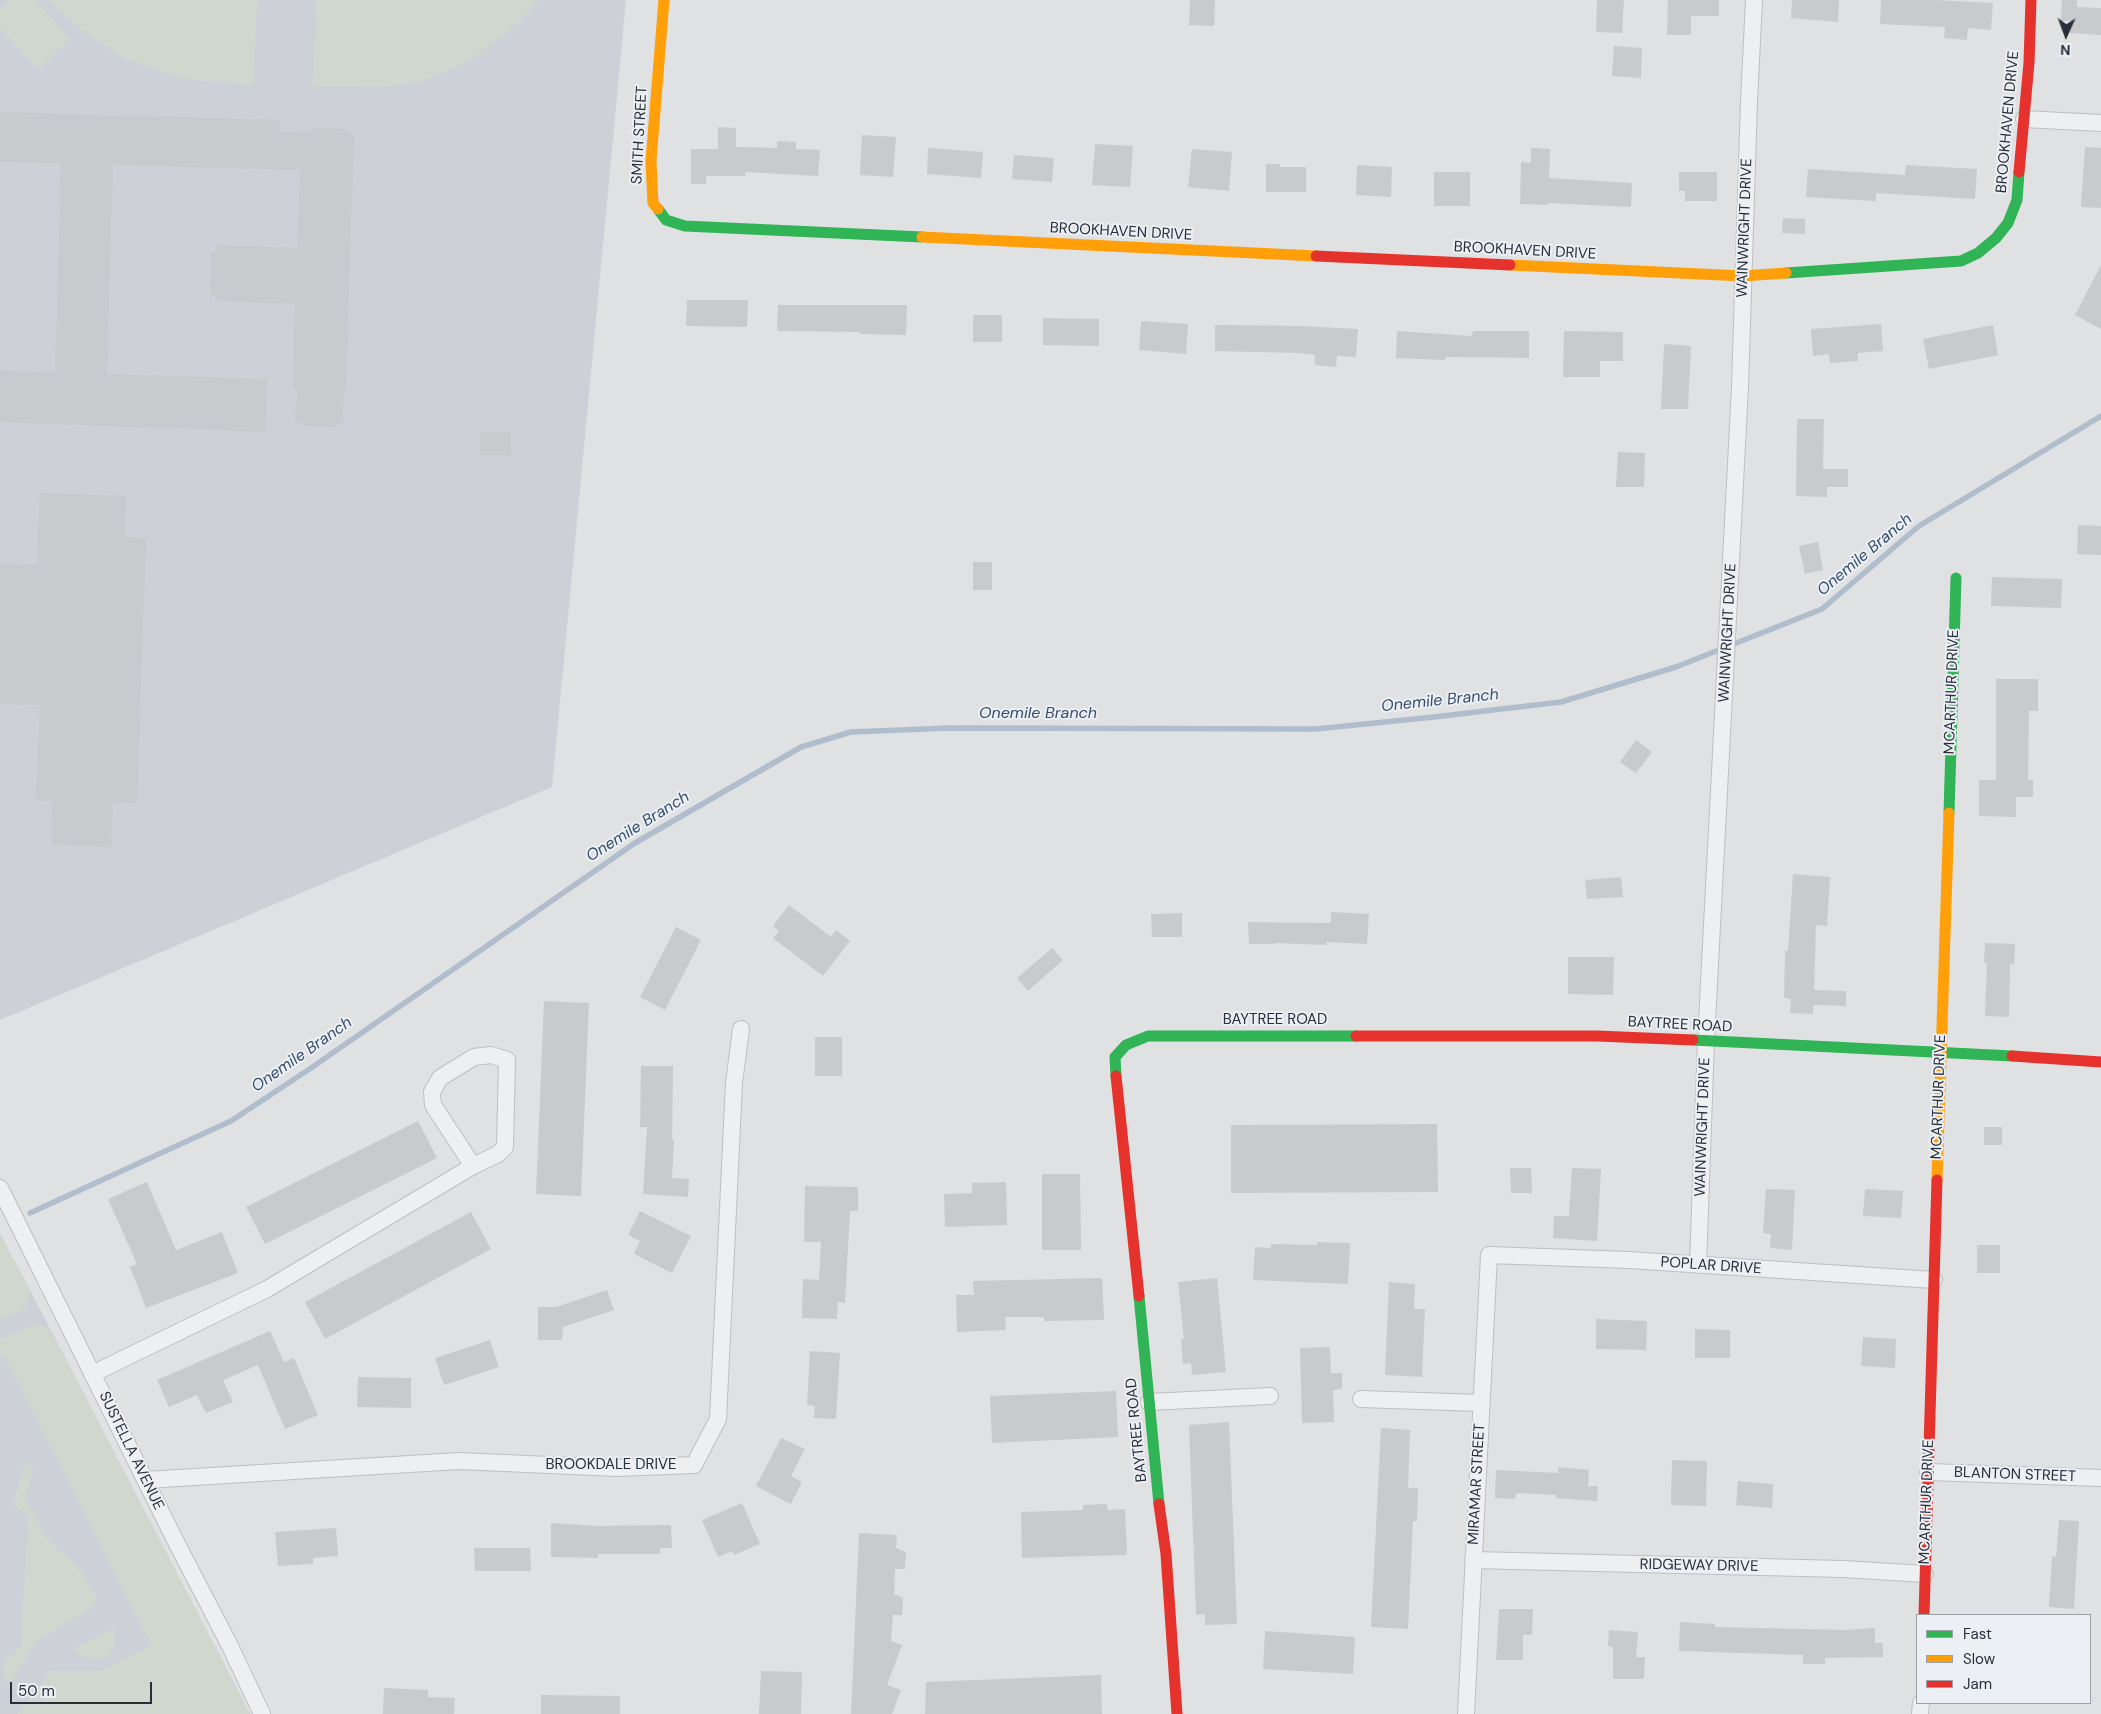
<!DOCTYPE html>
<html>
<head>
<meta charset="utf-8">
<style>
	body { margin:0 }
	#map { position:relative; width:2101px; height:1714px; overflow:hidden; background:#dfe1e3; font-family:"DM Sans",sans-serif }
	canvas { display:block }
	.legend { position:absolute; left:1916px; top:1614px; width:175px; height:90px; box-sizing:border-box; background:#eceff3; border:1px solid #9da2a9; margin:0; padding:6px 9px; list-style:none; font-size:15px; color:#272f3a }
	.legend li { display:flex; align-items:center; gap:10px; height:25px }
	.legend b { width:25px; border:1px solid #9da2a9 }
	.north { position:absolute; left:2041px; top:10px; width:50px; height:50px; -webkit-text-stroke:4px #eceff3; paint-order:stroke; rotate:182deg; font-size:14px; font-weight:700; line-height:20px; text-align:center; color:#272f3a }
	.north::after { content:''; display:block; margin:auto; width:18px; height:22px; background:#272f3a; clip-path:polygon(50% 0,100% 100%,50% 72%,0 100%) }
	.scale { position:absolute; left:10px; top:1682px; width:142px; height:22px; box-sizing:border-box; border:2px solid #272f3a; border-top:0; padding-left:6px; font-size:15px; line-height:18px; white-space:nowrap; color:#272f3a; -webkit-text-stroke:4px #eceff3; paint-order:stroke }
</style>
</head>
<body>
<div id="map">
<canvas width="2101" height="1714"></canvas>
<ul class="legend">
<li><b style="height:6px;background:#30b455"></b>Fast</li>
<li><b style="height:6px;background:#ff9f0a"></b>Slow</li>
<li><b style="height:6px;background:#e5322d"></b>Jam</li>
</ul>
<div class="north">N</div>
<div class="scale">50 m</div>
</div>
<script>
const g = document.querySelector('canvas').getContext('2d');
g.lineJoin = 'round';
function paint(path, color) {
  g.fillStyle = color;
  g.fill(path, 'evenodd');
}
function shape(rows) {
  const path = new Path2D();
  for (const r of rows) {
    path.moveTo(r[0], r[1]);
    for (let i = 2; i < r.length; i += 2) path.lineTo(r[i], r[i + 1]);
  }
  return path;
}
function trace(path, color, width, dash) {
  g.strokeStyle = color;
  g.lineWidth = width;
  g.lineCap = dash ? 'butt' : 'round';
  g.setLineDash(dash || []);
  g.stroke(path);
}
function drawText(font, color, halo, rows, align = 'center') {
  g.font = font + ' "DM Sans",sans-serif';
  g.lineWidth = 4;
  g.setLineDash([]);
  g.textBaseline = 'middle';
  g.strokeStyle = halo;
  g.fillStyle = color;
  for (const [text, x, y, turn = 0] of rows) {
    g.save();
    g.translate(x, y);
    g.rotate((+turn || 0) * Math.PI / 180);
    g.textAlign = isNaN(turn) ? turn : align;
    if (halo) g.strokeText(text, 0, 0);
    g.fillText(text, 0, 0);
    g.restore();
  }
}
paint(shape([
	[0,0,626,0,552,787,0,1020],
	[0,1233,30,1290,250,1714,0,1714]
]), '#cdd0d6');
paint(shape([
	[10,0,35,0,71,39,38,69,0,28,0,10],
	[48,0,257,0,253,85,184,79,124,58,79,28],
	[316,0,538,0,519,22,471,60,420,82,382,87,313,86],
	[0,1233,30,1290,29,1303,21,1311,0,1319],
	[34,1325,43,1325,52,1332,250,1714,17,1714,50,1671,102,1671,152,1645,4,1355,0,1357,0,1339],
	[30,1464,33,1468,25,1499,47,1539,75,1564,96,1595,96,1602,92,1607,36,1642,12,1680,6,1682,3,1679,5,1660,21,1647,28,1517,13,1504,25,1465],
	[113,1628,115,1636,115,1645,111,1653,104,1658,95,1659,84,1657,74,1649]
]), '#d0d7cf');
trace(shape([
	[30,1213,231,1121,311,1068,635,843,801,747,851,732,949,728,1316,729,1434,717,1561,702,1676,667,1822,609,1919,526,2101,416]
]), '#afbdcd', 5.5);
paint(shape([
	[1190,0,1215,0,1214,26,1189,25],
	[1597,0,1624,0,1622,33,1596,32],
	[1668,0,1719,0,1719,16,1691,16,1691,35,1667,35],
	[1792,0,1839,0,1838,22,1791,18],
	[1881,0,1934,0,1993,3,1991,30,1968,28,1967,40,1944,38,1945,27,1880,24],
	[2062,0,2077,0,2077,7,2101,8,2101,35,2070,33,2071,21,2061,21],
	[1614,46,1642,48,1641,78,1612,76],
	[0,112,280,120,280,131,313,132,313,128,347,129,347,133,354,133,346,390,344,390,343,423,338,423,338,427,301,426,301,422,295,422,297,388,293,388,295,304,215,301,215,295,210,295,211,252,216,252,217,245,297,248,300,170,113,165,107,374,267,379,265,432,0,422,0,370,55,372,61,163,0,162],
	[718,127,736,128,736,147,777,148,777,141,796,142,796,149,820,150,818,176,745,172,745,176,706,176,706,184,691,184,691,149,718,149],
	[862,135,896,137,893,177,860,175],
	[1095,144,1133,146,1130,187,1092,185],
	[2085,147,2101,148,2101,208,2081,207],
	[928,148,983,152,981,178,927,174],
	[1531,148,1550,149,1549,178,1632,183,1631,207,1548,203,1548,205,1520,204,1521,162,1531,163],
	[1192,149,1232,152,1229,191,1188,187],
	[1014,155,1054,158,1052,182,1012,179],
	[1266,164,1280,164,1280,167,1306,167,1306,192,1266,192],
	[1357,165,1392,167,1391,197,1356,195],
	[1906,165,1977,169,1975,199,1876,193,1876,201,1806,197,1808,169,1905,175],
	[1434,172,1470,172,1470,206,1434,206],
	[1679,172,1717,172,1717,201,1685,201,1685,191,1679,191],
	[1783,218,1805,219,1805,234,1782,233],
	[2101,265,2101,329,2075,315],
	[687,300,748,300,747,327,686,326],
	[778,305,907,305,906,335,860,334,860,332,777,331],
	[973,315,1002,315,1002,342,973,342],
	[1043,318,1099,319,1099,346,1043,345],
	[1141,321,1188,324,1186,354,1139,350],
	[1881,324,1883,351,1858,353,1858,361,1830,363,1829,354,1813,356,1811,329],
	[1215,325,1301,326,1358,329,1356,357,1337,356,1336,367,1315,365,1315,355,1299,353,1215,351],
	[1993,325,1998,355,1929,369,1923,339],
	[1397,331,1472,336,1473,331,1529,331,1529,358,1445,357,1445,360,1396,358],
	[1564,331,1623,332,1623,361,1600,361,1600,377,1563,377],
	[1664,344,1691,346,1688,409,1661,409],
	[1797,419,1824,419,1823,469,1848,469,1848,487,1827,487,1827,497,1796,496],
	[480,432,511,432,511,455,480,455],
	[1618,452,1645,453,1644,487,1616,487],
	[40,493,126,496,125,537,146,538,137,803,113,802,111,847,51,845,53,801,36,800,40,705,0,704,0,564,37,565],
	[2078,525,2101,526,2101,555,2077,554],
	[1818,542,1823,570,1805,574,1799,546],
	[973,562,992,562,992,590,973,590],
	[1992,577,2062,579,2061,608,1991,606],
	[1996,679,2038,679,2038,711,2029,711,2028,780,2033,780,2033,797,2016,797,2016,817,1979,816,1979,780,1996,780],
	[1636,740,1652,752,1636,773,1620,762],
	[1793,874,1830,877,1827,926,1816,925,1814,990,1846,991,1846,1006,1813,1005,1813,1014,1790,1013,1791,999,1784,998,1785,951,1788,951],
	[1621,877,1623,897,1587,899,1585,880],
	[789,905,831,937,836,930,850,941,823,976,773,938,779,931,773,926],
	[1331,912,1369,914,1367,944,1327,942,1326,945,1275,943,1275,944,1249,944,1248,922,1331,923],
	[1182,913,1182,937,1152,937,1151,914],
	[676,927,701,940,665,1010,640,997],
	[1985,943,2015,944,2014,965,2010,964,2009,1017,1985,1016,1987,963,1984,963],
	[1052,948,1063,960,1028,991,1017,978],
	[1568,957,1614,957,1613,995,1568,994],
	[544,1001,589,1003,581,1196,536,1194],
	[815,1037,842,1037,842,1076,815,1076],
	[641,1066,673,1066,672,1140,674,1140,672,1178,689,1179,688,1197,643,1194,647,1127,640,1127],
	[418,1121,437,1158,265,1244,246,1207],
	[1437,1124,1438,1192,1231,1193,1231,1125],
	[1984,1127,2002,1127,2002,1145,1984,1145],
	[1510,1168,1531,1168,1532,1193,1511,1193],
	[1572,1168,1601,1169,1597,1241,1553,1238,1554,1216,1569,1216],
	[1042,1174,1080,1174,1081,1250,1042,1250],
	[147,1182,176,1250,222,1232,238,1273,146,1308,130,1267,137,1264,108,1199],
	[1006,1182,1007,1225,945,1227,944,1194,972,1193,972,1183],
	[805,1186,858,1187,858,1211,850,1211,845,1303,838,1302,837,1319,802,1318,803,1279,819,1280,821,1242,804,1242],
	[1766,1189,1795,1190,1792,1250,1770,1248,1771,1234,1763,1233],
	[1865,1189,1903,1191,1901,1218,1863,1216],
	[640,1211,691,1236,672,1273,634,1254,640,1241,628,1235],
	[471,1212,491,1249,325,1339,305,1302],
	[1317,1242,1350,1243,1348,1284,1253,1280,1255,1247,1271,1248,1271,1244,1317,1245],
	[1977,1245,2000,1245,2000,1273,1977,1273],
	[1102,1278,1104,1320,1044,1321,1044,1317,1005,1317,1006,1330,957,1332,956,1295,974,1295,973,1281],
	[1217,1278,1226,1372,1192,1375,1191,1363,1183,1364,1181,1339,1184,1339,1178,1282],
	[1389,1282,1415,1284,1414,1309,1425,1309,1422,1377,1385,1375],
	[607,1290,614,1310,563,1327,562,1340,538,1340,538,1307,556,1307],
	[1596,1319,1647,1321,1646,1350,1596,1349],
	[1695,1329,1730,1330,1730,1358,1695,1358],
	[270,1331,284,1362,294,1358,318,1415,285,1429,258,1365,223,1380,233,1402,206,1413,197,1395,169,1407,157,1380],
	[1863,1337,1896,1339,1895,1368,1861,1366],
	[490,1340,499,1367,444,1385,435,1358],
	[1330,1347,1331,1373,1342,1373,1342,1389,1333,1390,1334,1422,1302,1423,1300,1348],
	[810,1351,840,1353,836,1419,814,1418,815,1406,807,1405],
	[358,1377,411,1378,411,1408,357,1407],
	[1116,1391,1118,1437,992,1443,990,1396],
	[1229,1422,1237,1624,1205,1625,1205,1614,1196,1615,1189,1425],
	[1381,1428,1410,1430,1408,1488,1418,1488,1417,1521,1413,1521,1408,1629,1371,1627],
	[781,1438,805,1449,791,1476,802,1482,791,1504,756,1486],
	[1672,1460,1707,1461,1706,1506,1671,1505],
	[1558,1467,1589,1470,1588,1486,1598,1486,1597,1501,1556,1498,1556,1495,1516,1493,1515,1499,1495,1498,1496,1470,1558,1473],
	[1738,1481,1773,1484,1772,1508,1736,1505],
	[742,1503,760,1544,734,1555,732,1551,718,1557,702,1520],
	[1107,1504,1108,1510,1125,1509,1127,1555,1022,1558,1021,1512,1083,1510,1083,1505],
	[2059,1520,2079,1521,2074,1609,2049,1607,2052,1556,2056,1557],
	[551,1523,599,1526,671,1525,672,1548,660,1548,660,1554,598,1554,598,1558,551,1557],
	[336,1528,338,1556,313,1558,313,1564,278,1566,275,1532],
	[859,1533,897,1535,896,1548,906,1552,905,1569,895,1569,894,1594,903,1598,902,1615,893,1615,891,1641,902,1645,887,1685,901,1690,892,1714,851,1714],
	[474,1548,530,1548,531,1571,475,1571],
	[1499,1609,1533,1609,1532,1635,1523,1635,1523,1660,1496,1660],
	[1680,1622,1715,1624,1715,1627,1847,1630,1875,1628,1875,1643,1883,1643,1883,1657,1825,1658,1825,1664,1803,1664,1803,1655,1679,1651],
	[1609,1630,1638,1632,1636,1657,1645,1657,1644,1679,1613,1679,1613,1647,1608,1646],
	[1265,1631,1355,1637,1353,1674,1263,1669],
	[761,1671,802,1672,801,1714,759,1714],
	[1101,1675,1102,1714,925,1714,926,1682],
	[384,1688,428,1690,428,1697,455,1698,454,1714,383,1714],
	[541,1695,620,1696,620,1714,541,1714]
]), '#c9cacd');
const street = shape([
	[2024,119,2101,123],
	[0,1188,175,1540,230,1646,262,1714],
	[1698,1265,1706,1041,1740,387,1749,101,1754,0],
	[92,1374,267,1289,473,1166,498,1154,505,1147,507,1060,491,1055,474,1057,440,1078,432,1092,433,1105,473,1166],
	[1361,1399,1481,1403],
	[1149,1402,1270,1396],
	[1928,1472,2101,1478],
	[145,1480,459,1461,617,1468,694,1465,718,1419,734,1083,741,1029],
	[1473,1560,1843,1569,1925,1574],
	[1466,1714,1489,1255,1629,1260,1934,1280],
	[1920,1714,1921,1703]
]);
trace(street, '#bdbfc1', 18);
trace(street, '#eeeff0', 16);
trace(shape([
	[658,209,666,220,685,226,922,237],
	[1786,273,1961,261,1978,253,1996,238,2008,223,2017,200,2019,172],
	[1949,813,1956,578],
	[1693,1040,2012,1056],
	[1116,1076,1115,1057,1126,1045,1148,1036,1356,1036],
	[1139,1296,1159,1504]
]), '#30b455', 11);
trace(shape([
	[658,209,653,203,651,161,664,0],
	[922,237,1316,256],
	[1510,265,1743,276,1786,273],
	[1937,1180,1949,813]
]), '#ff9f0a', 11);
trace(shape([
	[2019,172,2029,63,2031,0],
	[1316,256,1510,265],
	[1356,1036,1597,1036,1693,1040],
	[2012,1056,2101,1062],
	[1116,1076,1139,1296],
	[1159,1504,1166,1554,1177,1714],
	[1924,1615,1937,1180]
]), '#e5322d', 11);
drawText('15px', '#272f3a', '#eceff3', [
	["BROOKHAVEN DRIVE",2008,122,-85],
	["SMITH STREET",640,135,-87],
	["WAINWRIGHT DRIVE",1745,228,-88],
	["BROOKHAVEN DRIVE",1121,232,3],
	["BROOKHAVEN DRIVE",1525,251,3],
	["WAINWRIGHT DRIVE",1728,633,-87],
	["MCARTHUR DRIVE",1952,692,-88],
	["BAYTREE ROAD",1275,1020],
	["BAYTREE ROAD",1680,1025,3],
	["MCARTHUR DRIVE",1939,1097,-88],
	["WAINWRIGHT DRIVE",1703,1127,-88],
	["POPLAR DRIVE",1711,1266,4],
	["BAYTREE ROAD",1137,1430,-96],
	["SUSTELLA AVENUE",131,1451,64],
	["BROOKDALE DRIVE",611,1465],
	["BLANTON STREET",2015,1475,2],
	["MIRAMAR STREET",1477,1484,-87],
	["MCARTHUR DRIVE",1927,1502,-88],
	["RIDGEWAY DRIVE",1699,1566,1]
]);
drawText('italic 16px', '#354e6b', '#eceff3', [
	["Onemile Branch",1865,555,-40],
	["Onemile Branch",1440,701,-6],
	["Onemile Branch",1038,714],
	["Onemile Branch",638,827,-32],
	["Onemile Branch",302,1055,-35]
]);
</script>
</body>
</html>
